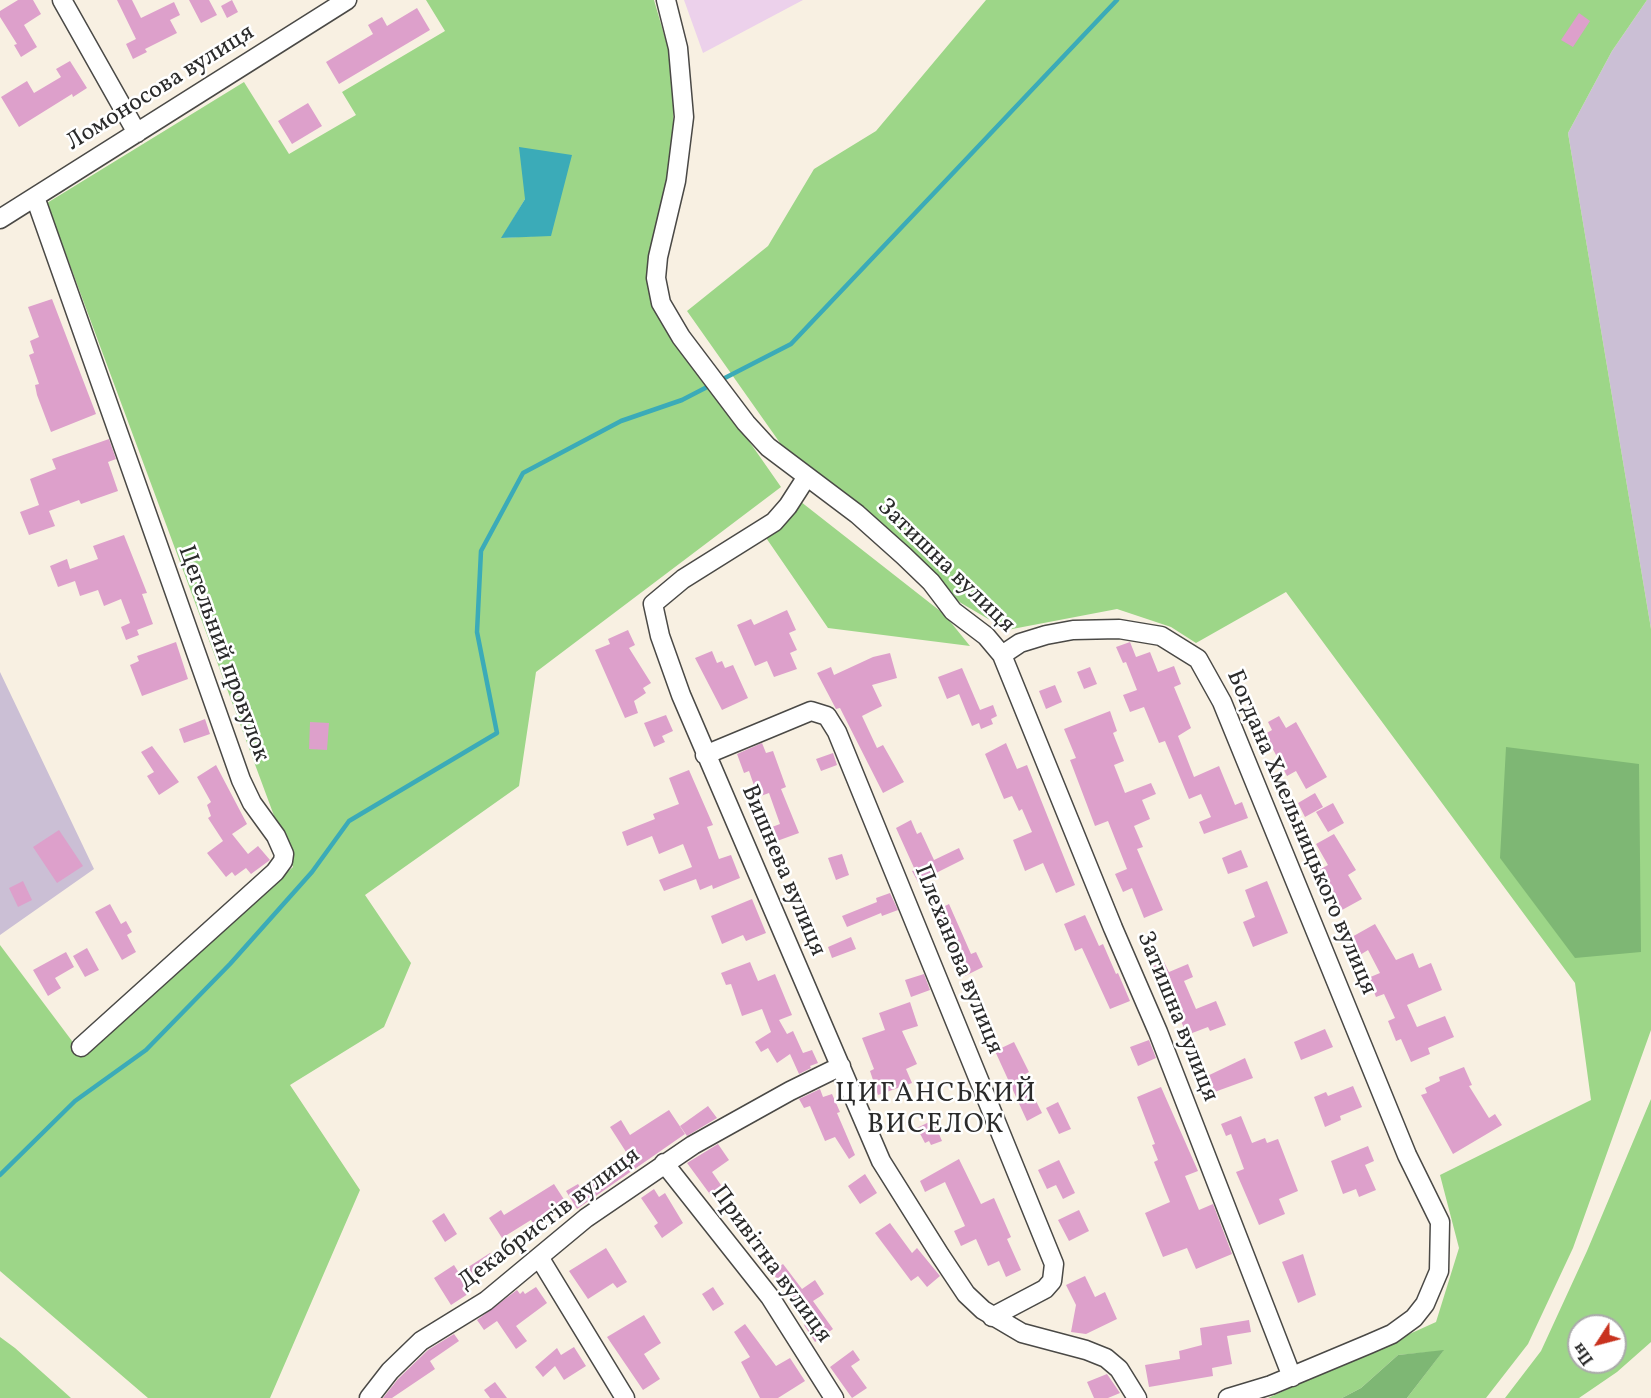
<!DOCTYPE html>
<html>
<head>
<meta charset="utf-8">
<style>
	body { margin:0 }
	#map { position:relative; width:1651px; height:1398px; overflow:hidden; background:#f8f0e2; font-family:Vollkorn,serif }
	canvas { display:block }
	.north { position:absolute; left:1567px; top:1314px; width:60px; height:60px; box-sizing:border-box; background:#fff; border:2px solid #aaa; border-radius:50%; rotate:234deg; font-size:16px; font-weight:700; line-height:24px; text-align:center; color:#2b2b2b }
	.north::after { content:''; display:block; margin:auto; width:21px; height:27px; background:#c8321e; clip-path:polygon(50% 0,100% 100%,50% 72%,0 100%) }
</style>
</head>
<body>
<div id="map">
<canvas width="1651" height="1398"></canvas>
<div class="north">Пн</div>
</div>
<script>
const g = document.querySelector('canvas').getContext('2d');
g.lineJoin = 'round';
function paint(path, color) {
  g.fillStyle = color;
  g.fill(path, 'evenodd');
}
function shape(rows) {
  const path = new Path2D();
  for (const r of rows) {
    path.moveTo(r[0], r[1]);
    for (let i = 2; i < r.length; i += 2) path.lineTo(r[i], r[i + 1]);
  }
  return path;
}
function trace(path, color, width, dash) {
  g.strokeStyle = color;
  g.lineWidth = width;
  g.lineCap = dash ? 'butt' : 'round';
  g.setLineDash(dash || []);
  g.stroke(path);
}
function drawText(font, color, halo, rows, align = 'center') {
  g.font = font + ' Vollkorn,serif';
  g.lineWidth = 5;
  g.setLineDash([]);
  g.textBaseline = 'middle';
  g.strokeStyle = halo;
  g.fillStyle = color;
  for (const [text, x, y, turn = 0] of rows) {
    g.save();
    g.translate(x, y);
    g.rotate((+turn || 0) * Math.PI / 180);
    g.textAlign = isNaN(turn) ? turn : align;
    if (halo) g.strokeText(text, 0, 0);
    g.fillText(text, 0, 0);
    g.restore();
  }
}
paint(shape([
	[684,0,803,0,703,53]
]), '#ecd1eb');
paint(shape([
	[1647,0,1651,0,1651,629,1568,133,1612,51],
	[0,672,94,869,0,935]
]), '#cbbfd5');
paint(shape([
	[426,0,654,0,674,69,673,157,654,305,781,487,536,672,519,786,365,895,411,963,384,1027,290,1085,360,1190,270,1398,148,1398,0,1271,0,945,81,1053,293,867,47,203,244,82,289,154,356,115,342,92,445,31],
	[525,199,551,235,502,238],
	[986,0,1647,0,1612,51,1568,133,1651,629,1651,1030,1573,1248,1528,1344,1486,1398,1407,1398,1443,1351,1398,1355,1361,1388,1342,1398,1268,1398,1436,1322,1459,1248,1440,1175,1591,1100,1575,983,1286,592,1196,643,1171,627,1117,609,1007,630,961,603,797,467,687,311,768,246,814,169,876,131],
	[796,498,944,614,970,646,828,628,760,529],
	[1651,1099,1651,1342,1617,1372,1579,1398,1505,1398,1541,1351,1587,1251],
	[1579,1326,1615,1326,1615,1362,1579,1362],
	[0,1337,15,1348,71,1398,0,1398]
]), '#9dd688');
paint(shape([
	[1506,747,1639,764,1641,952,1575,958,1500,858],
	[1444,1350,1407,1398,1342,1398,1361,1388,1398,1355]
]), '#7eb774');
paint(shape([
	[519,147,572,155,551,236,501,238,525,199]
]), '#3babb8');
trace(shape([
	[719,381,791,344,1117,0],
	[0,1175,75,1101,146,1050,230,964,312,872,349,821,497,733,477,632,481,551,523,473,621,421,682,400,711,385]
]), '#3babb8', 4.5);
paint(shape([
	[18,0,33,0,41,14,24,25,37,47,21,57,14,45,17,44,0,17,0,11],
	[117,0,132,0,141,18,174,2,180,15,170,20,177,33,145,49,147,52,133,59,126,44,136,39],
	[189,0,209,0,217,15,201,23],
	[232,0,238,12,227,18,221,6],
	[417,8,430,30,339,84,326,62,373,34,368,25,382,17,387,26],
	[1579,13,1590,21,1573,47,1561,40],
	[70,61,87,88,73,97,72,94,19,127,1,97,27,81,34,93,61,77,56,69],
	[308,103,322,126,292,144,278,121],
	[52,299,96,414,51,432,37,395,35,385,39,384,29,355,34,353,30,341,39,337,28,307],
	[109,439,116,459,108,462,118,491,81,504,79,500,49,511,55,526,29,535,20,512,39,505,30,479,56,469,52,459],
	[124,535,147,593,142,594,153,624,137,630,139,635,126,640,121,627,130,623,121,599,104,606,98,590,80,596,75,581,58,587,50,566,67,559,70,569,98,559,93,546],
	[787,610,796,630,789,633,797,650,790,653,797,669,774,677,767,661,755,666,737,625,751,619,754,625],
	[628,630,635,645,629,648,651,683,643,688,646,693,634,701,638,713,625,718,595,650,610,644,608,639],
	[176,642,188,679,142,696,130,665,139,661,137,656],
	[1130,642,1136,657,1150,652,1158,672,1174,666,1181,684,1174,687,1191,728,1178,736,1194,777,1219,766,1235,805,1242,802,1248,818,1204,834,1199,822,1211,817,1201,794,1189,799,1165,741,1159,743,1144,707,1130,712,1123,695,1137,690,1126,662,1123,663,1116,647],
	[712,651,717,663,722,661,725,668,733,665,748,698,722,710,695,658],
	[890,653,897,678,872,685,882,706,862,716,877,748,883,745,904,782,883,793,840,708,836,709,817,673,831,667,834,675,873,657],
	[1090,667,1097,684,1084,689,1077,672],
	[962,668,980,710,993,705,997,716,991,719,993,724,981,729,979,723,972,726,959,694,947,699,938,677],
	[1055,685,1062,702,1046,709,1039,691],
	[1110,711,1117,731,1113,733,1124,761,1114,765,1125,793,1151,783,1156,794,1142,800,1150,819,1134,826,1143,847,1137,849,1163,910,1144,918,1132,888,1123,892,1115,874,1127,869,1108,821,1095,826,1070,760,1076,758,1064,729],
	[666,715,673,731,662,736,665,742,654,747,644,723],
	[1279,716,1286,728,1296,722,1327,777,1306,789,1296,771,1287,776,1265,734,1272,730,1268,722],
	[205,719,210,734,184,743,179,729],
	[310,722,329,723,327,750,309,749],
	[762,743,766,753,773,751,786,787,781,789,799,833,777,841,772,827,780,824,769,793,758,797,749,771,744,773,737,754],
	[1006,743,1017,769,1027,765,1075,885,1056,893,1043,863,1025,871,1013,840,1032,832,1022,809,1019,811,1012,796,1004,799,985,754],
	[152,746,179,782,159,795,147,776,154,772,141,752],
	[833,753,837,765,821,771,816,759],
	[216,765,247,824,232,834,248,854,258,846,270,860,251,874,246,868,235,876,232,872,226,877,207,853,223,841,208,818,211,816,207,805,211,802,197,777],
	[689,770,713,825,707,827,719,859,731,855,740,878,713,889,712,885,700,890,696,879,664,891,659,880,692,867,683,844,659,854,652,836,627,846,622,832,655,819,653,814,679,804,669,778],
	[1315,793,1323,807,1305,817,1298,803],
	[1333,803,1344,823,1328,832,1316,812],
	[911,820,917,834,921,832,934,860,959,848,964,859,918,882,912,871,915,870,896,828],
	[59,830,83,866,57,883,33,847],
	[1334,834,1356,870,1348,875,1362,899,1342,910,1317,871,1328,865,1316,844],
	[1241,850,1248,867,1228,874,1222,858],
	[842,854,849,875,836,880,828,858],
	[23,881,32,900,18,907,9,888],
	[1267,881,1288,933,1253,947,1243,922,1255,917,1245,890],
	[890,893,898,910,882,916,881,913,847,927,842,916,877,902,876,898],
	[752,899,766,933,746,941,743,935,722,944,711,916],
	[110,904,121,924,126,921,132,932,127,935,136,952,122,960,95,912],
	[949,904,971,954,976,952,983,967,965,976,931,913],
	[1085,915,1099,946,1103,944,1116,974,1118,973,1130,1001,1110,1009,1082,948,1075,951,1064,924],
	[1375,924,1396,960,1413,953,1419,968,1431,963,1442,990,1407,1005,1417,1027,1445,1016,1454,1037,1428,1048,1430,1054,1411,1062,1401,1039,1396,1041,1388,1021,1395,1018,1384,994,1376,997,1368,978,1380,973,1368,950,1360,955,1350,938],
	[851,937,856,949,832,958,828,947],
	[87,948,99,970,85,977,73,956],
	[66,952,74,967,55,978,61,988,48,996,33,970],
	[750,962,758,981,775,974,792,1015,779,1020,787,1034,793,1031,803,1053,812,1050,818,1063,810,1066,811,1068,799,1074,790,1054,777,1063,768,1048,761,1052,755,1042,771,1032,762,1009,742,1016,731,984,726,985,721,973],
	[1164,962,1169,972,1188,964,1193,977,1184,981,1196,1009,1216,1001,1226,1025,1210,1031,1208,1027,1187,1035,1174,1005,1169,1006,1151,967],
	[924,974,930,990,911,997,905,980],
	[910,1002,918,1026,902,1031,917,1064,906,1069,912,1083,878,1095,870,1071,874,1069,862,1038,885,1030,879,1013],
	[1325,1029,1333,1047,1301,1060,1294,1042],
	[1149,1040,1156,1058,1138,1066,1130,1047],
	[1014,1042,1029,1072,1023,1075,1042,1113,1027,1121,995,1051],
	[1245,1058,1253,1078,1209,1094,1203,1078],
	[1464,1067,1472,1085,1469,1086,1489,1118,1495,1114,1502,1125,1453,1154,1421,1095,1427,1093,1425,1088,1440,1081,1439,1077],
	[1353,1086,1362,1107,1340,1116,1341,1120,1325,1127,1314,1097,1326,1092,1328,1096],
	[1161,1087,1198,1171,1185,1176,1199,1210,1213,1204,1232,1254,1196,1269,1187,1248,1163,1257,1145,1213,1170,1202,1154,1162,1158,1160,1152,1145,1155,1144,1137,1097],
	[820,1089,823,1097,832,1094,840,1112,837,1113,855,1155,849,1159,835,1137,825,1141,810,1106,804,1108,799,1099],
	[1058,1102,1071,1129,1059,1134,1046,1108],
	[708,1106,717,1118,687,1136,680,1126],
	[669,1110,685,1134,577,1209,566,1191,578,1184,580,1187,628,1155,610,1127,621,1120,630,1135],
	[1241,1116,1252,1143,1265,1138,1267,1143,1278,1139,1298,1191,1279,1199,1285,1214,1259,1225,1236,1172,1244,1169,1231,1134,1226,1136,1221,1124],
	[933,1120,942,1141,931,1145,929,1141,925,1143,917,1128],
	[718,1144,729,1160,712,1172,723,1188,712,1197,687,1163],
	[1368,1146,1374,1161,1365,1165,1376,1190,1359,1197,1356,1189,1343,1194,1331,1161],
	[959,1159,981,1204,994,1198,1011,1237,1007,1239,1021,1270,1006,1277,999,1261,988,1266,976,1239,961,1246,954,1231,965,1226,945,1182,925,1192,920,1181],
	[1059,1160,1075,1193,1063,1199,1056,1185,1047,1189,1038,1170],
	[865,1174,877,1193,860,1204,848,1186],
	[554,1184,565,1201,534,1225,531,1220,502,1238,489,1218,501,1210,504,1215],
	[654,1189,659,1197,665,1193,683,1223,662,1238,654,1226,658,1223,641,1198],
	[1079,1210,1089,1231,1069,1241,1058,1220],
	[444,1213,457,1234,445,1242,432,1221],
	[890,1223,912,1253,917,1248,940,1276,927,1287,918,1276,911,1281,875,1233],
	[606,1248,627,1282,617,1288,613,1283,588,1299,569,1271],
	[490,1253,498,1266,467,1286,471,1292,451,1305,434,1278,454,1265,459,1273],
	[1303,1254,1316,1295,1298,1303,1282,1262],
	[783,1264,802,1289,815,1280,824,1294,813,1301,833,1329,815,1342,804,1325,806,1323,792,1300,772,1272],
	[1085,1276,1095,1297,1105,1292,1117,1319,1086,1334,1071,1332,1076,1305,1066,1285],
	[536,1287,547,1303,516,1326,527,1341,516,1349,497,1321,484,1330,477,1320,517,1290,520,1294,523,1291,525,1294],
	[713,1287,724,1304,713,1311,702,1294],
	[644,1315,661,1343,644,1354,660,1379,643,1390,607,1337],
	[1249,1320,1251,1332,1227,1336,1232,1364,1212,1368,1213,1376,1149,1387,1145,1365,1180,1359,1179,1351,1202,1345,1200,1328],
	[745,1324,776,1366,790,1358,805,1381,778,1398,760,1398,741,1362,750,1357,734,1332],
	[454,1334,459,1341,430,1361,435,1369,392,1398,383,1398,398,1379,428,1350],
	[574,1347,586,1366,564,1380,555,1366,543,1377,535,1367,557,1348,561,1355],
	[853,1350,860,1360,851,1366,867,1388,852,1398,830,1367],
	[1107,1374,1120,1393,1108,1398,1094,1398,1087,1382],
	[495,1382,507,1398,490,1398,484,1390]
]), '#dda0cb');
const minor = shape([
	[62,0,137,133],
	[666,0,678,48,684,117,676,181,658,257,656,278,661,303,681,337,746,423,768,447,857,514,904,556,931,582,953,611,986,636,1002,655,1113,928,1158,1032,1292,1377],
	[35,197,241,780,252,803,276,836,284,854,283,861,275,872,81,1047],
	[0,219,347,0],
	[806,478,788,506,774,522,683,579,653,604,660,636,681,695,881,1161,940,1255,966,1294,983,1310,1022,1333,1086,1350,1106,1358,1119,1369,1137,1398],
	[1002,655,1020,643,1046,635,1073,630,1119,629,1161,636,1198,659,1222,702,1407,1155,1440,1222,1439,1271,1425,1304,1414,1318,1392,1334,1369,1344,1271,1385,1228,1398],
	[705,755,811,711,827,716,837,732,1054,1264,1052,1281,1045,1289,992,1317],
	[664,1163,770,1297,834,1398],
	[539,1257,625,1398],
	[369,1398,390,1371,421,1341,486,1301,586,1218,693,1145,790,1091,841,1066]
]);
trace(minor, '#4a4946', 21);
trace(minor, '#fff', 18);
drawText('24px', '#2b2b2b', '#fff', [
	["Ломоносова вулиця",161,89,-32],
	["Затишна вулиця",945,567,44],
	["Цегельний провулок",222,654,70],
	["Богдана Хмельницького вулиця",1300,833,67],
	["Вишнева вулиця",782,871,67],
	["Плеханова вулиця",957,960,68],
	["Затишна вулиця",1176,1017,68],
	["Декабристів вулиця",550,1220,-37],
	["Привітна вулиця",770,1265,54]
]);
g.letterSpacing = '1.5px';
drawText('27px', '#2b2b2b', '#fff', [
	["ЦИГАНСЬКИЙ",936,1096],
	["ВИСЕЛОК",936,1127]
]);
g.letterSpacing = '0px';
</script>
</body>
</html>
